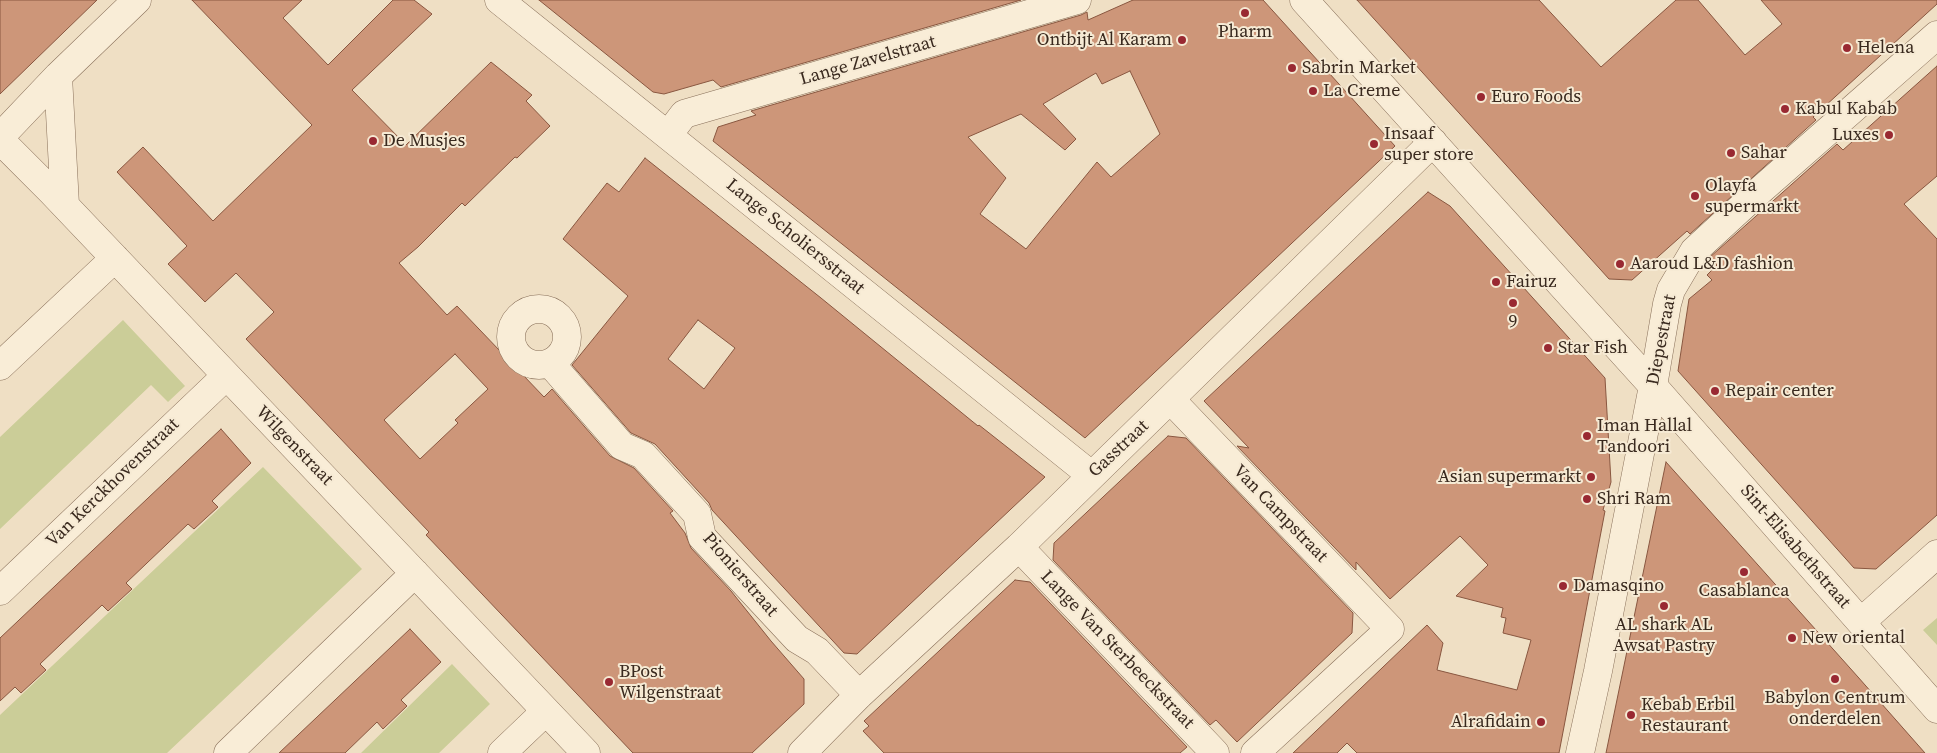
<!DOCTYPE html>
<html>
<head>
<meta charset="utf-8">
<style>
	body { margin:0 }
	canvas { display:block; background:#efdfc4 }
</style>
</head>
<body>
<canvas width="1937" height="753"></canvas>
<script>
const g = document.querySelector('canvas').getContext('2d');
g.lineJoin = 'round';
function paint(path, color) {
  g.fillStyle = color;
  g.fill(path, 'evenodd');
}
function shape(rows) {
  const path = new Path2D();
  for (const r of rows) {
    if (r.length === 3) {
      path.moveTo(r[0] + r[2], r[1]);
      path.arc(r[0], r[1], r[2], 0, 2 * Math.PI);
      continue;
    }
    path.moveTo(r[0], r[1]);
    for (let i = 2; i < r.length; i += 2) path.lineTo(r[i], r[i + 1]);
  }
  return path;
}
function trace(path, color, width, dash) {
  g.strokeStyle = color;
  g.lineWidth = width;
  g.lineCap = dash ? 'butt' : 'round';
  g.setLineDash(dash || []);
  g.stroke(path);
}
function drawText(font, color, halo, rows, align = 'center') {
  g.font = font + ' "Source Serif 4",serif';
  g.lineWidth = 4;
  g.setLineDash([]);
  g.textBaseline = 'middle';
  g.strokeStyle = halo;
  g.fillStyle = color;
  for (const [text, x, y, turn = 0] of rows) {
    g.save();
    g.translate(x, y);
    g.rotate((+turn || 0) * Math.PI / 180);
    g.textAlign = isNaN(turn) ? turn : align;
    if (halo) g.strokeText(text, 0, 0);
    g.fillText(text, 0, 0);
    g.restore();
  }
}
paint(shape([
	[123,320,185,386,168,402,151,385,0,529,0,437],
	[263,467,362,569,167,753,0,753,0,715],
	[1937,618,1937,645,1923,630],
	[452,664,490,704,439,753,361,753]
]), '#cbcd98');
const building = shape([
	[0,0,97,0,0,94,0,0],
	[192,0,302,0,283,18,328,65,393,0,414,0,432,14,352,90,406,145,491,62,532,95,526,101,550,126,517,158,515,157,465,206,462,203,418,247,399,263,447,315,457,306,544,397,552,389,610,456,634,468,673,511,670,513,685,533,691,548,731,591,771,641,804,679,804,704,752,753,633,753,426,535,429,532,246,339,274,312,236,273,205,302,168,264,187,246,117,172,143,147,213,221,312,125,192,0],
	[455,354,488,389,455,420,458,423,420,459,384,420,455,354],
	[539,0,1021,0,721,87,713,80,664,94,653,92,539,0],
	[1133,0,1263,0,1395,146,1085,438,713,141,718,127,756,115,751,111,1081,15,1087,12,1088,20,1133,0],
	[1130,71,1160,134,1111,177,1097,162,1026,249,980,214,1006,178,968,137,1021,114,1065,150,1076,139,1043,104,1096,73,1102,84,1130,71],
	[1357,0,1539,0,1601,67,1676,0,1698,0,1745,55,1782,24,1761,0,1937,0,1937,4,1813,117,1816,120,1690,234,1687,231,1632,280,1609,279,1357,0],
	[1937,66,1937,176,1904,204,1937,239,1937,515,1876,569,1854,568,1678,371,1689,299,1712,280,1707,275,1717,265,1710,257,1837,144,1843,150,1937,66],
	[645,158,821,298,978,426,979,425,1045,477,857,654,844,653,712,510,709,503,655,444,631,433,572,365,628,296,563,239,607,183,619,192,645,158],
	[698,320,735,348,704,389,668,359,698,320],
	[1428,192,1450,206,1605,378,1611,482,1603,510,1605,511,1559,753,1357,753,1347,743,1337,753,1293,753,1427,625,1443,643,1437,670,1517,690,1531,640,1503,633,1506,618,1501,617,1503,608,1456,596,1488,565,1460,536,1390,599,1356,562,1356,570,1237,446,1249,448,1204,401,1428,192],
	[221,429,251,463,212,501,218,507,194,529,188,524,126,583,132,589,108,611,102,605,40,664,46,670,21,693,15,687,0,701,0,638,221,429],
	[1168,436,1186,438,1353,613,1352,633,1237,742,1216,720,1210,725,1053,560,1054,543,1168,436],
	[1666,462,1858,677,1925,753,1606,753,1666,462],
	[1015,580,1030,582,1187,747,1180,753,884,753,863,731,869,726,864,721,1015,580],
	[410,629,441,662,401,700,407,706,383,729,377,722,345,753,279,753,410,629]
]);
paint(building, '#cd9679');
trace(building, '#895740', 1);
const street = shape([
	[499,0,1091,475],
	[1304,0,1653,386,1937,709],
	[668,135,684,114,1077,0],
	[0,137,58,76],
	[0,140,51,191,586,753],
	[65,205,58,76,137,0],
	[539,337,28],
	[550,363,622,446,643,455,697,514,702,537,797,639,817,651,859,695],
	[0,366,115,258],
	[1171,400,1390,629,1255,753],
	[1019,547,1215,753],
	[0,591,226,376],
	[1861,622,1937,554],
	[228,753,415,573],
	[502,753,546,711],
	[802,753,859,695,1019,547,1433,142],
	[1580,753,1598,671,1653,386,1667,304,1671,290,1694,251,1756,194,1937,35]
]);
trace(street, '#89705a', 29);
trace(street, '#f9edd7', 28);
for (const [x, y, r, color] of [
	[1245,13,5,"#992932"],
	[1182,40,5,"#992932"],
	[1847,48,5,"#992932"],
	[1292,68,5,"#992932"],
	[1313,91,5,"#992932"],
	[1481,97,5,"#992932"],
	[1785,109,5,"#992932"],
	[1889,135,5,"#992932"],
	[373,141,5,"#992932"],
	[1374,144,5,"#992932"],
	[1731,153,5,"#992932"],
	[1695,196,5,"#992932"],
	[1620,264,5,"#992932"],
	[1496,282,5,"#992932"],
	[1513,303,5,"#992932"],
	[1548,348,5,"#992932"],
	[1715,391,5,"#992932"],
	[1587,436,5,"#992932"],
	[1591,477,5,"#992932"],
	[1587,499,5,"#992932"],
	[1744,572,5,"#992932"],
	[1563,586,5,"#992932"],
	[1664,606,5,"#992932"],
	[1792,638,5,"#992932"],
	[1835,679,5,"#992932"],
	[609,682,5,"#992932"],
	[1631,715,5,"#992932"],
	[1541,722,5,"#992932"]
]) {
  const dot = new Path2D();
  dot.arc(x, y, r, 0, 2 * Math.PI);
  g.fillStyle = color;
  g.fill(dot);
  trace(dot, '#f6ead4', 2);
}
drawText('18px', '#39291e', '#f6ead4', [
	["Pharm",1245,32,"center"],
	["Ontbijt Al Karam",1172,40,"right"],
	["Helena",1857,48],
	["Sabrin Market",1302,68],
	["La Creme",1323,91],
	["Euro Foods",1491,97],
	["Kabul Kabab",1795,109],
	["Insaaf",1384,134],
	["super store",1384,155],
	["Luxes",1879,135,"right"],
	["De Musjes",383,141],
	["Sahar",1741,153],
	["Olayfa",1705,186],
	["supermarkt",1705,207],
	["Aaroud L&D fashion",1630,264],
	["Fairuz",1506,282],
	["9",1513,322,"center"],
	["Star Fish",1558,348],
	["Repair center",1725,391],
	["Iman Hallal",1597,426],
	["Tandoori",1597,447],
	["Asian supermarkt",1581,477,"right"],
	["Shri Ram",1597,499],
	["Damasqino",1573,586],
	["Casablanca",1744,591,"center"],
	["AL shark AL",1664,625,"center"],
	["Awsat Pastry",1664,646,"center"],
	["New oriental",1802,638],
	["BPost",619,672],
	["Wilgenstraat",619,693],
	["Babylon Centrum",1835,698,"center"],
	["onderdelen",1835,719,"center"],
	["Kebab Erbil",1641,705],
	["Restaurant",1641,726],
	["Alrafidain",1531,722,"right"]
], 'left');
drawText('18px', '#39291e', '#f6ead4', [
	["Lange Zavelstraat",868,61,-16],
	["Lange Scholiersstraat",795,237,39],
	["Diepestraat",1662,340,-79],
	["Wilgenstraat",294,446,46],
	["Gasstraat",1119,449,-43],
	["Van Kerckhovenstraat",113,483,-44],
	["Van Campstraat",1280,514,46],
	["Sint-Elisabethstraat",1795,547,49],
	["Pionierstraat",740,575,49],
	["Lange Van Sterbeeckstraat",1117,650,46]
]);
</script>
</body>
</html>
